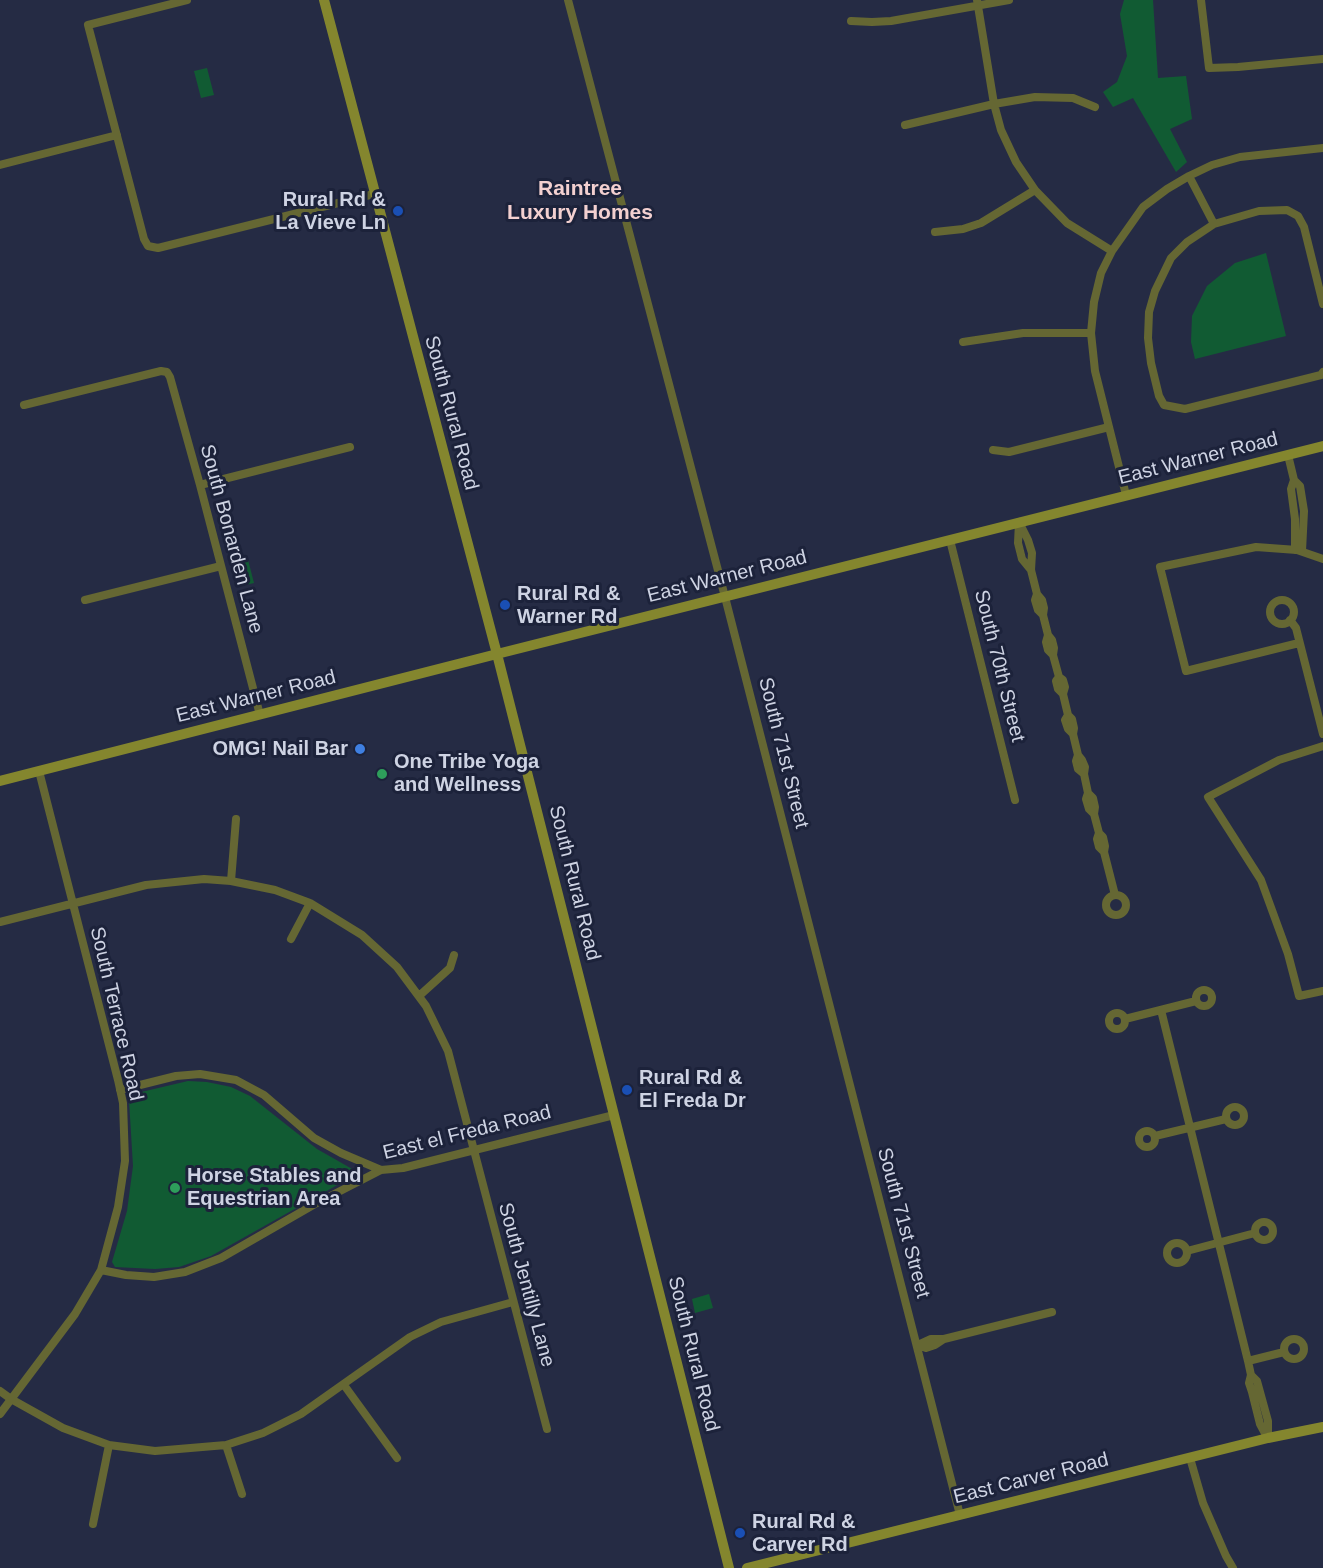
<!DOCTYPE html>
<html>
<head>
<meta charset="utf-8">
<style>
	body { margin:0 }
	canvas { display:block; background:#252b44 }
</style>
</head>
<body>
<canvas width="1323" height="1568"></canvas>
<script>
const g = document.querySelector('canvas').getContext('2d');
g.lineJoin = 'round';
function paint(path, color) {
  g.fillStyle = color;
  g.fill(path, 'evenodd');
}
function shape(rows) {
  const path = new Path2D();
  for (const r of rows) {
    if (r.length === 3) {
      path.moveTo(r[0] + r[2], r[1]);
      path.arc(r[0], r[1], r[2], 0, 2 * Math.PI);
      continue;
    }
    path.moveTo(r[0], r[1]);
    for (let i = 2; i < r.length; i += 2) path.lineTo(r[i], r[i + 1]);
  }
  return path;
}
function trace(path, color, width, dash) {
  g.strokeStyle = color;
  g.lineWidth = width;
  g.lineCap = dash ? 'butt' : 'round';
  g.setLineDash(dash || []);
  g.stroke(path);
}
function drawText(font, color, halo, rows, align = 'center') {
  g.font = font + ' Helvetica,sans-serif';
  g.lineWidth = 6;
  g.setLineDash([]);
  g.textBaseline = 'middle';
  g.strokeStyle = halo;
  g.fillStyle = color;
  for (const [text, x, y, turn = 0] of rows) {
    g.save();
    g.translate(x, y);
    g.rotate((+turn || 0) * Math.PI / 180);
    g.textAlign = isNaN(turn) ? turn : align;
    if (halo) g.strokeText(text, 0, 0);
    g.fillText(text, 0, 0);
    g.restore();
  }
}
paint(shape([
	[1124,0,1153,0,1158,78,1186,76,1192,119,1170,129,1187,162,1176,172,1133,98,1113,107,1103,92,1117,82,1127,56,1120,14],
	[207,68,214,95,201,98,194,71],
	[1266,253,1286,336,1195,359,1191,342,1192,316,1207,286,1235,263],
	[247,556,254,583,241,586,234,559],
	[188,1081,207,1082,231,1087,250,1096,317,1149,354,1170,355,1175,211,1256,179,1267,155,1269,115,1267,112,1262,127,1211,133,1166,129,1100,133,1094],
	[709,1294,713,1308,695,1313,692,1299]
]), '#115b33');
trace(shape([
	[187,0,88,25,144,239,148,246,158,248,374,194],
	[568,0,725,597,960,1515],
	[977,0,994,104,1001,130,1016,162,1035,190,1067,223,1112,251],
	[1201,0,1209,68,1238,67,1323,59],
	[851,21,872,22,891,21,1009,0],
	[905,125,994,104,1035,97,1073,98,1095,107],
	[0,165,117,135],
	[1189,176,1214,224],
	[935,232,963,229,981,223,1035,190],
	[1323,304,1304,227,1298,216,1287,210,1259,211,1214,224,1187,242,1171,258,1155,291,1149,312,1148,338,1151,363,1159,396,1164,405,1185,409,1321,375,1323,372],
	[963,342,1023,333,1091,333],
	[24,405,161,371,167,372,170,377,200,485,260,715],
	[993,450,1009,452,1109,427],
	[1288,455,1294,480,1291,489,1295,519,1295,550],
	[1294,480,1300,486,1304,511,1302,551],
	[200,485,350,447],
	[1126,495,1095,371,1091,333,1094,302,1101,273,1112,251,1143,207,1167,189,1189,176,1212,165,1240,157,1323,148],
	[1019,522,1028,540,1032,553,1031,570,1037,594,1042,600,1044,608,1043,615,1038,610,1035,600,1037,594],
	[1019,522,1018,543,1022,559,1031,570],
	[950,540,1015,800],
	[85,600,221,566],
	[1282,612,12],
	[1043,615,1048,635,1052,640,1054,648,1053,655,1048,650,1046,642,1048,635],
	[1290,620,1296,628,1323,734],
	[1299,643,1186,671,1160,567,1256,547,1297,550,1323,559],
	[1053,655,1059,677,1063,680,1065,687,1063,694,1058,689,1056,681,1059,677],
	[1063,694,1068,715,1072,719,1074,728,1073,734,1068,729,1065,720,1068,715],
	[1073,734,1078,755,1082,760,1085,767,1084,774,1078,769,1076,761,1078,755],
	[1323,746,1279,760,1208,797,1261,880,1288,954,1299,996,1323,991],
	[1084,774,1088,793,1093,798,1095,807,1094,814,1089,809,1086,799,1088,793],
	[1094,814,1099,833,1103,837,1105,846,1104,852,1099,847,1097,839,1099,833],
	[1104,852,1115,895],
	[231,881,236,819],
	[1116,905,10],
	[0,922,146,885,204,879,231,881,275,890,310,903,362,935,397,967,426,1006,448,1051,547,1429],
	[291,939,310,903],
	[1204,998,8],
	[419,996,450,968,454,955],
	[1161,1010,1248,1361,1251,1375,1257,1381,1268,1421,1268,1438],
	[1117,1021,8],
	[1125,1019,1196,1001],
	[120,1090,176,1076,200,1074,236,1080,264,1095,314,1138,341,1153,381,1170],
	[1235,1116,9],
	[1147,1139,8],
	[1155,1136,1226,1119],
	[1264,1231,9],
	[1177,1253,10],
	[1187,1251,1255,1233],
	[101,1270,126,1275,154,1277,185,1272,221,1258,315,1204,381,1170,403,1168,614,1115],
	[1294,1349,10],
	[918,1345,931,1339,944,1339,1052,1312],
	[918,1345,926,1348,935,1345,944,1339],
	[1248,1361,1284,1352],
	[1251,1375,1249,1383,1252,1392,1260,1424,1267,1437],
	[344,1385,397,1458],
	[0,1391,11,1399,63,1428,109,1445,155,1451,226,1445,263,1433,301,1414,410,1337,441,1322,513,1302],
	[0,1414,75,1314,101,1270,118,1207,125,1161,123,1103,118,1080,39,771],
	[226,1445,242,1494],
	[1190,1458,1203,1503,1226,1556,1233,1568],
	[93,1524,109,1445]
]), '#656733', 8);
trace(shape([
	[324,0,497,654,729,1568],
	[0,781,497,654,1323,446],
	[747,1568,1268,1438,1323,1427]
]), '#84862e', 10);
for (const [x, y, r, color] of [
	[398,211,6,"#1a4fb4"],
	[505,605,6,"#1a4fb4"],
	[360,749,6,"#3f7fe0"],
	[382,774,6,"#2e9e5b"],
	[627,1090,6,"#1a4fb4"],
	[175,1188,6,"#2e9e5b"],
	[740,1533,6,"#1a4fb4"]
]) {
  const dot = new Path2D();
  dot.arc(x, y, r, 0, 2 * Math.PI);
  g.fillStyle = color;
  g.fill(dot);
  trace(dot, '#1c223a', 2);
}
drawText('bold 20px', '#ced3e3', '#1c223a', [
	["Rural Rd &",386,200,"right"],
	["La Vieve Ln",386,223,"right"],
	["Rural Rd &",517,594],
	["Warner Rd",517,617],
	["OMG! Nail Bar",348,749,"right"],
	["One Tribe Yoga",394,762],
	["and Wellness",394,785],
	["Rural Rd &",639,1078],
	["El Freda Dr",639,1101],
	["Horse Stables and",187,1176],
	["Equestrian Area",187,1199],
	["Rural Rd &",752,1522],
	["Carver Rd",752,1545]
], 'left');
drawText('20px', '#ced3e3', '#1c223a', [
	["South Rural Road",451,413,75],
	["East Warner Road",1198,459,-14],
	["South Bonarden Lane",231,539,75],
	["East Warner Road",727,577,-14],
	["South 70th Street",999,666,76],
	["East Warner Road",256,697,-14],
	["South 71st Street",783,753,76],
	["South Rural Road",574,883,76],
	["South Terrace Road",116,1014,77],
	["East el Freda Road",467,1133,-14],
	["South 71st Street",903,1223,75],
	["South Jentilly Lane",526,1285,75],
	["South Rural Road",693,1354,76],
	["East Carver Road",1031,1479,-14]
]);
drawText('bold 21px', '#f3d0d0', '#1c223a', [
	["Raintree",580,189],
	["Luxury Homes",580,213]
]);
</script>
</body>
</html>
